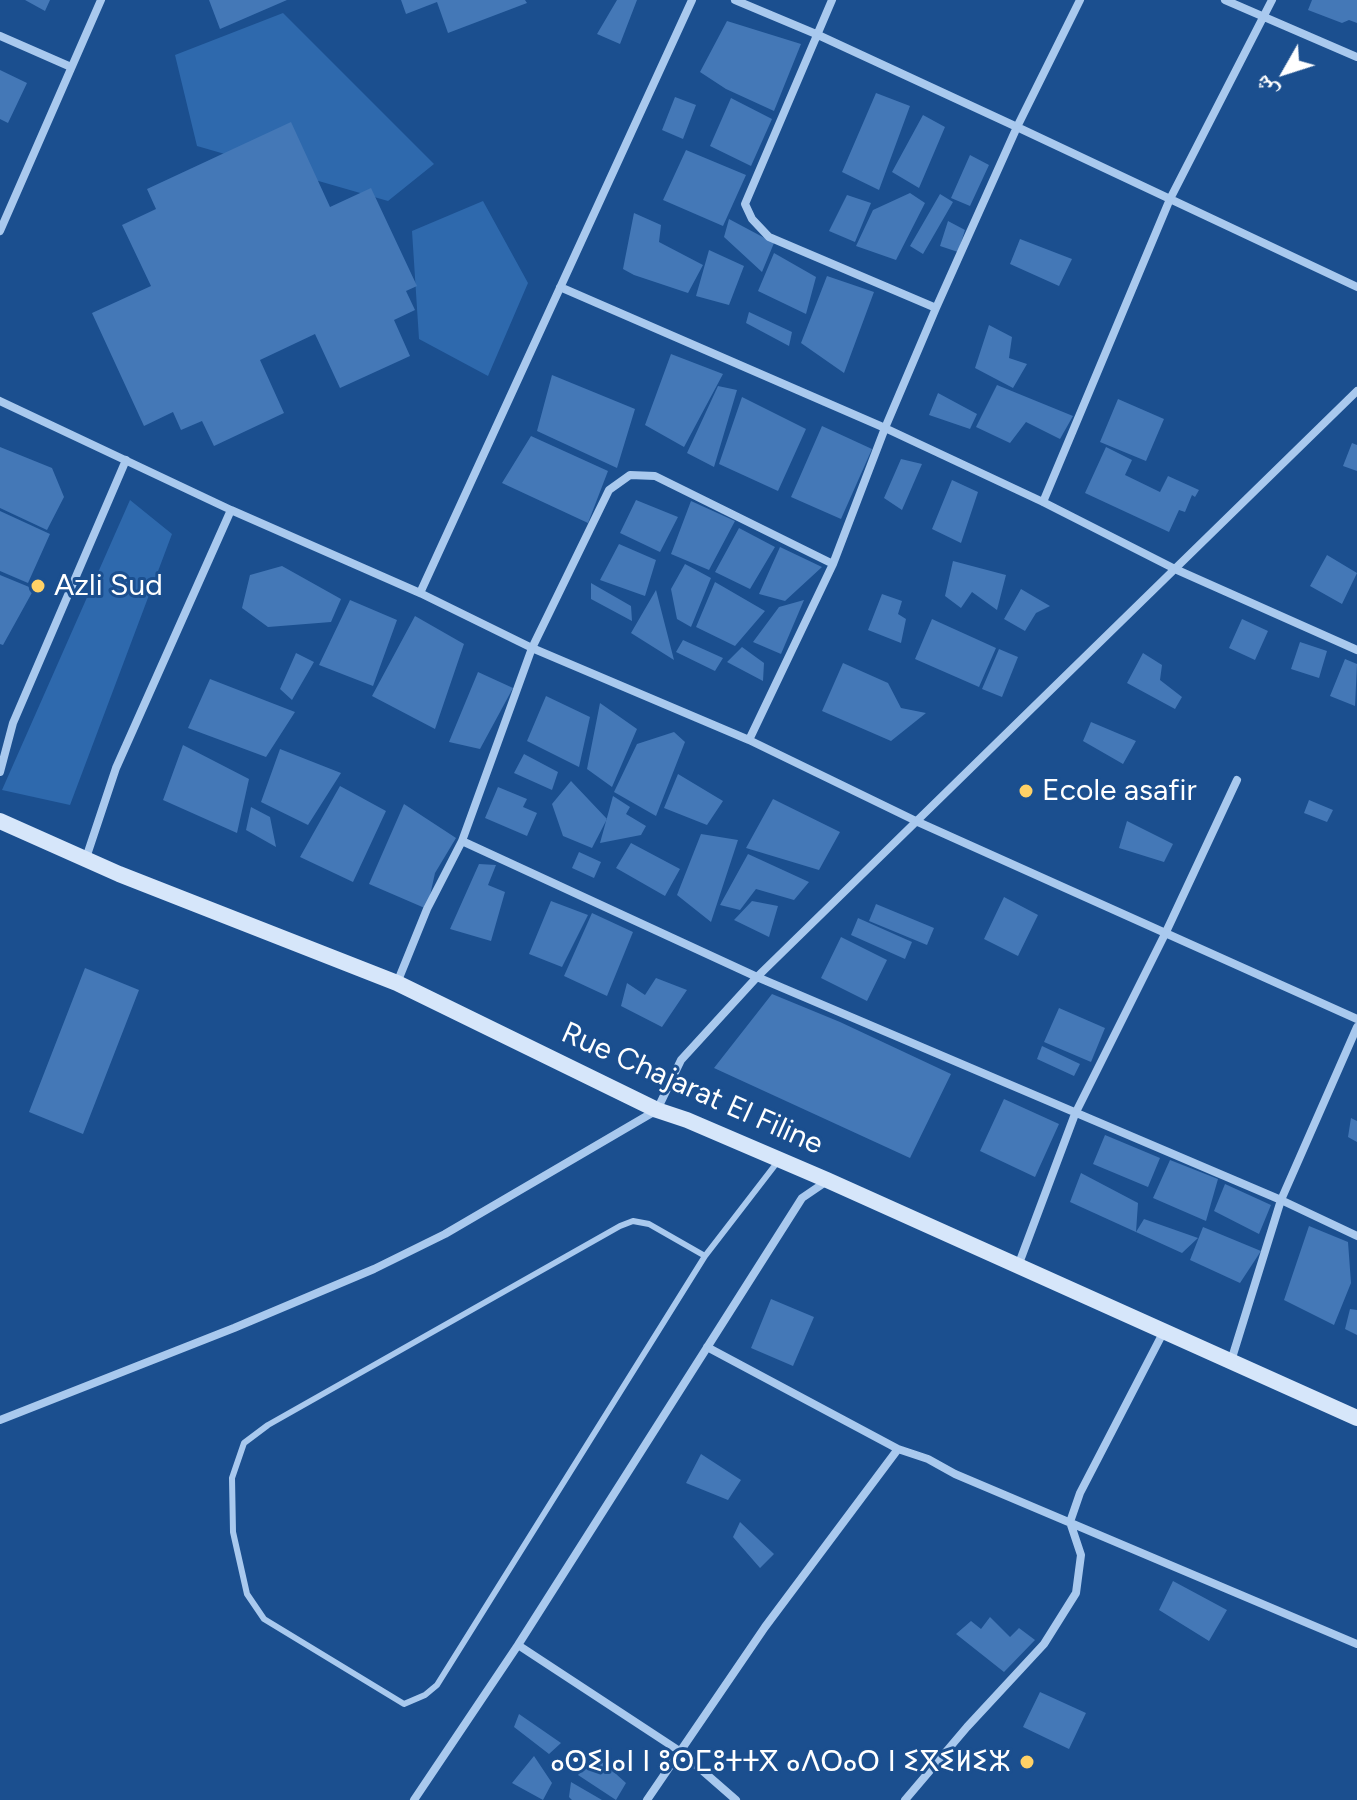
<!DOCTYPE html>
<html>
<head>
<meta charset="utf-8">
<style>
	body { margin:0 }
	#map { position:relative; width:1357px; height:1800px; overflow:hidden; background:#1b4f8f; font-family:Figtree,"Noto Naskh Arabic",sans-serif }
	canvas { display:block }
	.north { position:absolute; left:1245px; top:32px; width:80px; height:80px; -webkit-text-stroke:6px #1b4f8f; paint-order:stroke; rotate:231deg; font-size:22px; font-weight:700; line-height:32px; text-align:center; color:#fff }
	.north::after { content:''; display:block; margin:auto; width:28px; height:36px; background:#fff; clip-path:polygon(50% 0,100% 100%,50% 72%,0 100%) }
</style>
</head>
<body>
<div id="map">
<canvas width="1357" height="1800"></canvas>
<div class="north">ش</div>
</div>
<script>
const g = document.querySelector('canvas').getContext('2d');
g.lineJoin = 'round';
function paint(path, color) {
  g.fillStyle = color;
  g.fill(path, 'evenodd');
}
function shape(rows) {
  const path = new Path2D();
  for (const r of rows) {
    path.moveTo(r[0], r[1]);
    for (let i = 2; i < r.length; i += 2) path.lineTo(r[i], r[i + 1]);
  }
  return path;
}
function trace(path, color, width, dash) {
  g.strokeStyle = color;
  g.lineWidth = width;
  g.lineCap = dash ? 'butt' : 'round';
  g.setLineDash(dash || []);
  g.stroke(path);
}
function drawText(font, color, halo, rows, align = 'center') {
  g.font = font + ' Figtree,"Noto Sans Tifinagh",sans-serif';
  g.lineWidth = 6;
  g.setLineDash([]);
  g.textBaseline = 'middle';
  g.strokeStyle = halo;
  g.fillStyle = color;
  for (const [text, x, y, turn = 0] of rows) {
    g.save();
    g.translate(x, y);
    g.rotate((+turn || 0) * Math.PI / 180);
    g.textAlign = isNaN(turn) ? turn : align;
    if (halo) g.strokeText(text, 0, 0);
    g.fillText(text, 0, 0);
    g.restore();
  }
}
paint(shape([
	[283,13,434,164,388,201,197,146,175,55],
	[483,201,528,283,488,376,419,339,412,231],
	[130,500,172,534,70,805,2,790]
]), '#2e69ad');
paint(shape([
	[25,0,50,0,45,11],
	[209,0,287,0,220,29],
	[401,0,525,0,527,3,448,33,437,2,406,14],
	[617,0,637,0,620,44,597,34],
	[1312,0,1357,0,1357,23,1349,20,1342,23,1308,10],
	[727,21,801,44,774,111,726,89,700,72],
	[0,70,27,83,8,123,0,119],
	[876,93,910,106,879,190,842,172],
	[675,97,696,105,683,139,662,130],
	[731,98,772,119,751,166,710,146],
	[923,115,945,127,919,188,892,172],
	[291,122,330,207,371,188,417,286,406,291,415,310,394,320,410,356,340,388,315,334,260,360,284,413,214,446,202,421,181,430,173,412,144,426,92,313,151,286,122,225,156,209,147,189],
	[686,150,746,175,723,226,663,200],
	[970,155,989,165,970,206,951,198],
	[910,193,925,203,896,260,856,246,873,210],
	[940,194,953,202,923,254,910,246],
	[847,195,871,203,855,242,829,231],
	[634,213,661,225,659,242,703,265,688,293,634,275,623,269],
	[729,219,774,243,762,272,724,237],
	[948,221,965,230,958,252,940,246],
	[1020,239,1072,259,1059,286,1010,264],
	[709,250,744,266,729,305,696,296],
	[774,253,816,277,806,314,758,291],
	[827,276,874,292,844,373,801,343],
	[749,312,792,332,789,346,746,323],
	[989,325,1012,337,1009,358,1027,364,1013,388,975,368],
	[671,354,723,374,684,447,645,425],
	[552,375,635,409,617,468,537,431],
	[997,385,1073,416,1060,439,1026,422,1010,443,976,427],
	[718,386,737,390,714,467,687,453],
	[938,393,977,414,970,429,929,415],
	[742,397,806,429,778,491,719,464],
	[1118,399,1164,419,1146,461,1100,442],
	[822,426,872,449,841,519,791,497],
	[531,436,608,471,588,523,502,483],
	[1352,443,1357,445,1357,471,1343,466],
	[0,447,52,468,64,497,47,530,0,508],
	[1106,447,1132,460,1125,475,1160,492,1168,476,1199,490,1195,497,1192,495,1185,512,1179,510,1169,532,1085,493],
	[901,459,922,464,902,510,884,498],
	[952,480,978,492,961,543,932,529],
	[636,500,678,517,660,552,620,533],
	[691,501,735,521,709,570,671,554],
	[0,511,50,534,28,583,0,571],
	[739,528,775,547,750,589,715,572],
	[619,544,656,560,645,596,600,580],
	[780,547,822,567,785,601,759,594],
	[1327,555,1357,573,1342,604,1310,586],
	[953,561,1006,575,997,610,972,592,961,608,945,596],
	[685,564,711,578,691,627,677,619,671,589],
	[282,566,341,599,331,622,268,627,242,608,250,575],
	[0,575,34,589,3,645,0,644],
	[715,582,765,611,735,646,696,627],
	[591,583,631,606,632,621,591,599],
	[1021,589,1050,606,1036,613,1025,631,1004,619],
	[656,590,674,660,631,633],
	[882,594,902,601,898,614,906,619,901,643,868,630],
	[350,600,397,620,373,686,319,665],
	[804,600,781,654,753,642,779,607],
	[415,616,464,644,435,729,372,696],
	[932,619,996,648,979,687,915,659],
	[1242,619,1268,631,1255,660,1229,648],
	[683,640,723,658,715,671,676,652],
	[1300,642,1327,651,1319,678,1291,669],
	[742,647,764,663,763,681,727,662],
	[999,649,1018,657,1002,697,982,689],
	[296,653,314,662,292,700,280,689],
	[1143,653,1162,665,1160,680,1182,697,1175,709,1127,683],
	[1345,659,1357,664,1355,706,1330,696],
	[843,663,888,683,901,708,926,713,891,741,822,711],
	[478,672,513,688,480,749,449,742],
	[210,679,295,712,266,757,188,728],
	[546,696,590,717,579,767,527,741],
	[600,703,637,729,612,787,587,769],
	[1091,722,1136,741,1123,764,1083,741],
	[674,732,685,742,656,816,614,792,637,744],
	[183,745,249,779,237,833,163,800],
	[280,749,341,773,308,825,261,802],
	[524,754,558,772,552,790,514,773],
	[678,774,723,801,707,825,664,808],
	[571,781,607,819,592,848,563,836,552,804],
	[340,786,386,811,353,882,300,857],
	[498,787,527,799,523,807,537,813,527,836,485,818],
	[613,796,630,807,626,814,646,826,641,835,600,843],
	[773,799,840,832,819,870,746,848],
	[1309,800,1333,810,1327,822,1304,813],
	[404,804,456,838,435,873,427,909,369,884],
	[251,807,270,817,276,847,246,830],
	[1127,821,1173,844,1164,862,1119,848],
	[701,834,738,840,711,922,677,895],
	[631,843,680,869,665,896,616,868],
	[579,852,601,862,594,878,572,868],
	[748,854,809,882,794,900,756,889,740,910,720,905],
	[479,864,496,865,488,885,505,892,491,941,450,929],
	[1004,897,1038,915,1018,956,984,939],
	[551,901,588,915,562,967,529,954],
	[752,901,778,906,769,937,734,920],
	[876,904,934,928,927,945,869,921],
	[592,913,633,932,607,996,564,976],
	[858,918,912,942,905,959,851,935],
	[841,937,887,960,867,1001,821,978],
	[85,968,139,990,83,1134,29,1112],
	[656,978,687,990,662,1027,621,1006,627,983,645,995],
	[772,994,840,1022,951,1074,910,1158,714,1068],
	[1059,1008,1105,1028,1091,1062,1044,1042],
	[1042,1046,1080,1064,1074,1076,1037,1059],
	[1004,1099,1059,1124,1035,1177,980,1151],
	[1351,1118,1357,1121,1357,1142,1348,1137],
	[1105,1135,1160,1158,1148,1187,1093,1164],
	[1170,1160,1218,1179,1206,1221,1153,1198],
	[1081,1173,1138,1203,1136,1232,1144,1219,1198,1238,1182,1253,1070,1202],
	[1225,1184,1271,1205,1259,1234,1214,1211],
	[1309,1226,1348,1242,1351,1283,1334,1325,1284,1300],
	[1203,1227,1261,1251,1240,1283,1190,1260],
	[771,1299,814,1317,793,1366,751,1348],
	[1350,1309,1357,1310,1357,1335,1345,1329],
	[701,1454,741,1480,728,1500,686,1483],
	[740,1522,774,1554,760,1568,733,1537],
	[1173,1581,1227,1610,1209,1641,1159,1610],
	[990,1617,1010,1637,1019,1628,1035,1640,1004,1672,956,1634,971,1621,981,1629],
	[1040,1692,1086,1713,1069,1749,1023,1727],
	[519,1714,561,1743,549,1754,514,1727],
	[595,1755,626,1783,616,1800,578,1775],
	[534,1756,552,1783,543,1800,512,1783],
	[571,1782,602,1800,572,1800,569,1797]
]), '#4478b7');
trace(shape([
	[705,1256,649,1224,633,1221,620,1226,268,1425,244,1443,232,1478,233,1532,247,1594,264,1619,404,1704,425,1695,437,1685,705,1256,779,1160]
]), '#a9c9ee', 6);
trace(shape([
	[735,0,816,34,1017,127,1357,287],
	[832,0,745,204,752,219,769,237,936,308],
	[1225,0,1357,57],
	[0,36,71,67],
	[0,231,101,0],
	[560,287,885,428,1043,502,1175,569,1357,650],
	[0,401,231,510,420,593,532,648,749,740,918,822,1357,1019],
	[1043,502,1170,199,1272,0],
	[420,593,692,0],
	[749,740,833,564,885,428,936,308,1017,127,1080,0],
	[0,772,13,723,126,460],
	[462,841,757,977,1281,1200,1357,1236],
	[86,858,116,768,231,510],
	[397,983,427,909,462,841,532,648,609,490,630,475,655,476,833,564],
	[1018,1266,1075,1114,1166,932,1237,780],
	[707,1347,898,1449],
	[1231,1361,1281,1200,1357,1027],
	[0,1420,234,1328,374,1269,445,1234,657,1110,681,1060,757,977,1357,391],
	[518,1645,681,1752,736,1800],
	[414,1800,518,1645,802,1198,827,1181],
	[647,1800,765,1627,898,1449,928,1459,955,1474,1357,1644],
	[905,1800,967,1727,1044,1644,1076,1593,1081,1555,1070,1522,1080,1493,1164,1331]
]), '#a9c9ee', 8);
trace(shape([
	[0,821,119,874,397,983,657,1110,687,1120,827,1180,1357,1418]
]), '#d6e6fa', 16);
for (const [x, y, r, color] of [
	[38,586,8,"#ffd166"],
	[1026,791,8,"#ffd166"],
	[1027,1762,8,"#ffd166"]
]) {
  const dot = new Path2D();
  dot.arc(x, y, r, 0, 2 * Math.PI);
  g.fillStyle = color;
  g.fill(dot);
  trace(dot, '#1b4f8f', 3);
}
drawText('30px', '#fff', '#1b4f8f', [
	["Azli Sud",54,586],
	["Ecole asafir",1042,791],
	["ⴰⵙⵉⵏⴰⵏ ⵏ ⵓⵙⵎⵓⵜⵜⴳ ⴰⴷⵔⴰⵔ ⵏ ⵉⴳⵉⵍⵉⵣ",1011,1762,"right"]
], 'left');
drawText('30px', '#fff', '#1b4f8f', [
	["Rue Chajarat El Filine",692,1089,24]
]);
</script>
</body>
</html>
